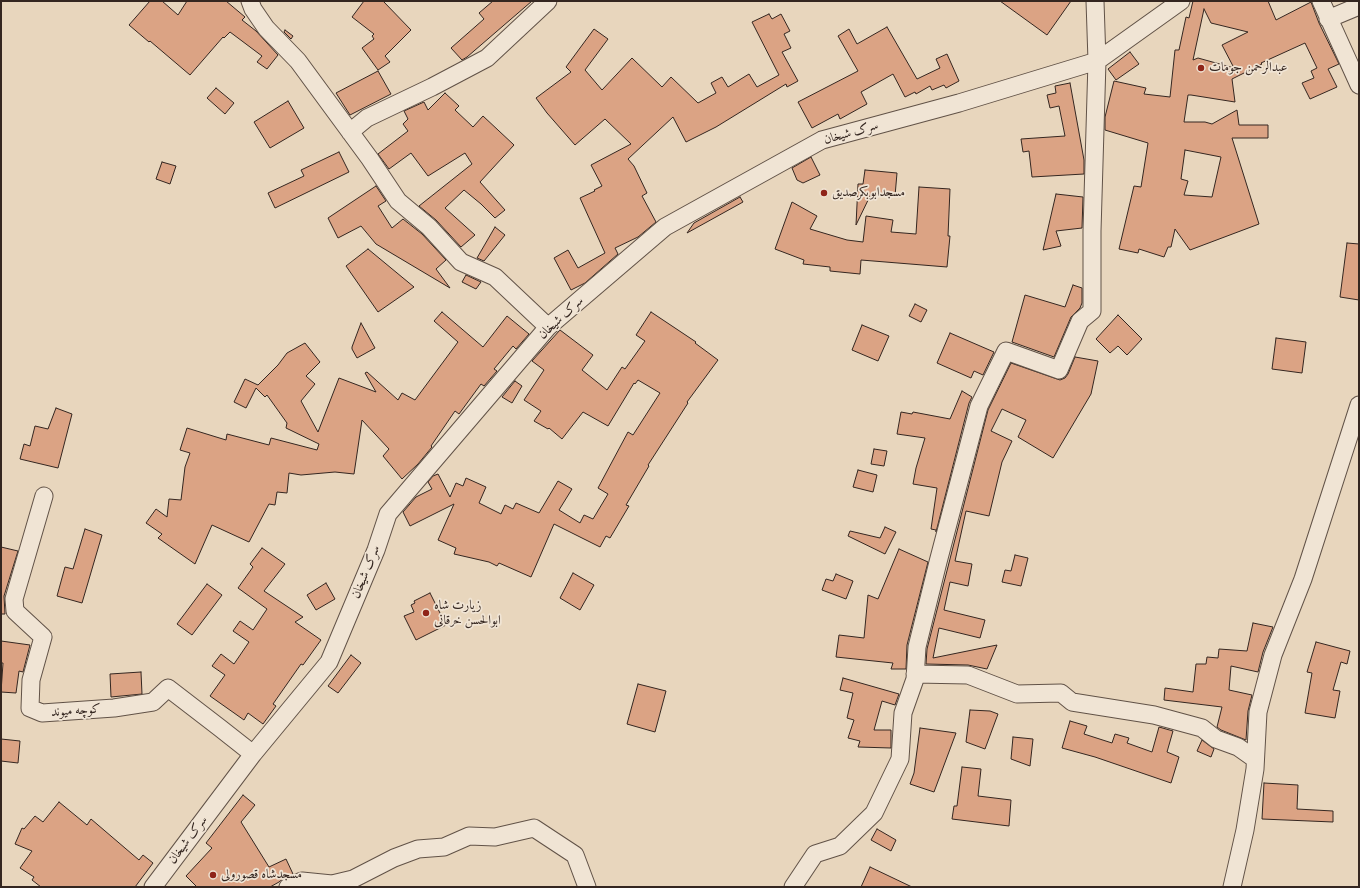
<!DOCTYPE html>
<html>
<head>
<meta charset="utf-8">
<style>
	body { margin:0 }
	#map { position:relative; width:1360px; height:888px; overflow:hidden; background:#e8d6bd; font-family:"Gentium Book Plus",serif }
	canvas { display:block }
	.frame { position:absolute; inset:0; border:2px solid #342620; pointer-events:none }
</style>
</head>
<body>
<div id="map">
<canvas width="1360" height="888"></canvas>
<div class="frame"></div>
</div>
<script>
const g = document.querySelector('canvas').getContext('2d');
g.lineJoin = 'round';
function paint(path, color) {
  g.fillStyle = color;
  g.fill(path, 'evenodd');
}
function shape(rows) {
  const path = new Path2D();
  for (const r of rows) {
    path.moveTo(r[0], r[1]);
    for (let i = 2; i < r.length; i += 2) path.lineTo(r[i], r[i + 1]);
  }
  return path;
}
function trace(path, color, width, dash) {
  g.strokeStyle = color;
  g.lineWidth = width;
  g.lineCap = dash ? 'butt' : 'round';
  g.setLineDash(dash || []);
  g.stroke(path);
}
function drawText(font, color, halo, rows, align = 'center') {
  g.font = font + ' "Gentium Book Plus",Amiri,serif';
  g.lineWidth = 3.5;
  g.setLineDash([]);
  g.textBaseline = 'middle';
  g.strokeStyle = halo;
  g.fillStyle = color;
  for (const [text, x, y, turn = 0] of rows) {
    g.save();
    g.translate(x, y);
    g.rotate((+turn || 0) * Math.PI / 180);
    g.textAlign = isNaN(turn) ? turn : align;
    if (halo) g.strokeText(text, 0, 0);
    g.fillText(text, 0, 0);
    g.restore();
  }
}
const building = shape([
	[150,1,162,1,178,15,187,1,226,1,245,17,242,20,256,31,278,55,267,69,257,62,262,56,230,32,224,38,223,37,190,75,150,41,149,42,129,25,150,1],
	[364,1,383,1,411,30,385,56,390,62,378,70,362,48,374,39,372,36,374,34,352,17,364,1],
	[493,1,532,1,467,57,462,60,451,48,484,19,479,13,493,1],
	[1000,1,1071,1,1047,35,1000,1],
	[1193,1,1268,1,1276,20,1311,2,1319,23,1339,64,1328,69,1337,87,1310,99,1302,83,1314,78,1311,71,1317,68,1305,43,1261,63,1262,64,1232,79,1235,102,1191,95,1188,95,1184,122,1205,122,1212,124,1237,110,1239,125,1268,125,1268,138,1232,138,1259,224,1190,250,1175,229,1171,247,1168,247,1164,257,1139,249,1138,253,1119,249,1134,186,1141,187,1148,143,1105,130,1105,117,1114,81,1146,88,1144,94,1170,97,1175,50,1179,50,1186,17,1189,18,1193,1],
	[1204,9,1211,23,1248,32,1222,45,1234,68,1198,58,1193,60,1204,9],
	[1185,150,1221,157,1212,197,1184,195,1188,181,1181,179,1185,150],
	[769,14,772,19,781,14,790,31,784,34,791,48,782,52,798,81,787,87,786,84,716,127,686,142,673,117,628,159,634,166,647,193,642,196,656,222,638,237,615,248,618,254,585,283,571,290,554,258,568,250,578,268,605,253,580,198,595,191,594,190,602,186,591,165,631,144,605,119,575,145,547,113,536,98,571,72,566,67,594,29,608,39,585,70,602,90,632,58,662,87,671,77,698,103,716,93,711,83,722,77,728,87,749,74,757,87,779,75,752,22,769,14],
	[887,27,917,79,940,68,936,59,947,54,959,81,946,88,944,85,932,90,930,86,916,94,915,92,905,97,893,74,861,92,867,104,840,119,838,114,812,128,798,102,858,71,838,36,849,29,857,44,887,27],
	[285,30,293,36,291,39,284,32,285,30],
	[1130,52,1139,64,1116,80,1108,69,1130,52],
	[378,71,391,94,350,115,336,93,378,71],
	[1070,83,1084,160,1084,174,1032,177,1029,151,1023,152,1021,139,1065,136,1059,106,1050,108,1047,95,1056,93,1055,86,1070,83],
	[216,88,234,103,225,114,207,98,216,88],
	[445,93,459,106,455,110,473,127,483,116,514,145,480,182,505,210,495,218,481,204,464,190,445,208,475,235,461,247,436,220,419,206,472,164,465,153,428,176,411,153,389,169,378,154,408,131,403,124,408,119,404,111,424,102,428,110,445,93],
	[288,101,304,128,270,148,254,122,288,101],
	[339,152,349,172,275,208,268,193,304,176,301,170,339,152],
	[811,157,820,175,803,183,797,180,792,168,811,157],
	[162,162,176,166,170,184,156,179,162,162],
	[865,170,897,173,895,196,871,194,856,225,858,184,863,184,865,170],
	[376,186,386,201,378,206,392,228,403,219,422,234,446,260,436,269,450,288,376,244,361,226,338,238,328,218,376,186],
	[919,187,950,189,948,236,950,236,947,267,861,260,860,274,830,271,830,267,803,264,804,260,775,249,792,202,817,216,810,229,847,240,863,242,866,216,893,220,891,232,916,234,919,187],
	[1056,194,1083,197,1082,228,1056,231,1061,246,1043,250,1056,194],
	[740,197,743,202,687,233,694,223,740,197],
	[495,227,505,235,484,261,477,258,495,227],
	[1347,243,1359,244,1359,300,1340,297,1347,243],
	[368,249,414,287,378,312,346,266,368,249],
	[466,275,481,282,476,289,462,282,466,275],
	[1073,285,1082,288,1082,303,1080,308,1071,317,1054,357,1012,342,1025,295,1065,307,1073,285],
	[915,304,927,310,921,322,909,316,915,304],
	[442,312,483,347,507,316,529,334,516,349,513,346,494,369,497,371,484,386,481,384,459,414,455,411,431,446,432,447,418,464,402,479,383,456,389,449,362,420,354,474,335,472,301,475,289,473,287,493,277,492,275,505,269,504,249,542,212,525,195,564,158,538,162,534,146,523,156,509,167,517,169,499,181,500,185,467,190,453,180,450,187,428,226,440,227,434,269,445,271,438,317,450,319,444,286,428,287,423,267,395,265,397,256,388,246,408,234,402,245,379,258,385,278,365,287,353,305,343,320,362,306,376,315,384,301,401,318,432,339,378,376,392,365,373,367,372,398,400,402,393,415,400,458,342,434,321,442,312],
	[651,312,696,342,695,343,718,360,687,402,688,403,648,465,649,466,626,505,629,506,610,538,606,536,600,547,554,524,531,577,499,563,497,566,489,562,454,554,456,548,438,540,454,504,410,526,403,512,416,497,432,489,428,482,433,476,438,474,450,497,456,483,463,486,466,478,486,487,479,503,501,514,505,505,513,509,516,503,539,513,558,481,572,489,559,510,580,523,584,515,593,519,608,494,598,488,628,432,633,435,660,393,638,380,635,384,634,383,608,426,583,412,562,439,549,428,548,429,534,421,541,411,524,400,544,370,532,361,560,330,593,355,582,370,607,390,622,367,625,369,645,341,636,335,651,312],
	[1118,315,1142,339,1127,355,1118,346,1110,353,1096,339,1118,315],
	[361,323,375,348,357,358,352,349,352,347,361,323],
	[862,325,889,336,878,361,852,350,862,325],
	[950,333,994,352,983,375,974,371,971,378,937,363,950,333],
	[1276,338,1306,342,1302,373,1272,369,1276,338],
	[1075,357,1098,361,1091,394,1053,458,1018,437,1026,420,1002,409,991,431,1012,441,1002,462,989,516,966,511,955,561,972,564,968,586,950,582,944,610,985,620,980,638,939,628,933,658,997,645,987,669,968,665,926,664,927,649,988,410,1011,363,1060,380,1065,378,1068,374,1075,357],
	[515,381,522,386,512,403,502,397,515,381],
	[962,391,972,397,969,403,936,532,936,530,931,529,937,488,913,484,916,468,925,438,897,434,901,412,912,414,913,412,950,419,962,391],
	[56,408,72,414,58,468,20,459,24,444,30,446,35,426,48,429,56,408],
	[874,449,887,451,884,466,871,464,874,449],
	[858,470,877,475,873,492,853,487,858,470],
	[885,527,896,532,885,554,848,536,850,531,880,538,885,527],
	[85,529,102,535,82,603,57,596,65,567,73,569,85,529],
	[1,547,18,551,4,596,5,614,1,614,1,547],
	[262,548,285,564,264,591,303,617,295,622,321,640,303,665,301,664,273,704,276,706,263,724,248,713,244,720,210,696,225,675,212,666,221,654,234,664,249,642,233,631,240,621,253,630,267,609,238,588,253,567,250,564,262,548],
	[899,549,928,562,907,645,906,669,891,669,893,663,836,657,839,635,864,638,868,595,878,599,899,549],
	[1015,555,1028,558,1021,586,1002,582,1005,570,1011,571,1015,555],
	[573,573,594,585,580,610,560,598,573,573],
	[836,574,853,581,846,599,822,590,826,579,833,581,836,574],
	[326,583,335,599,316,610,307,595,326,583],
	[207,584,222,595,192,635,177,624,207,584],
	[430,593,446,625,416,640,404,616,414,612,411,605,415,603,414,601,430,593],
	[1253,623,1273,627,1263,652,1258,672,1231,666,1229,690,1252,695,1248,711,1246,740,1221,730,1217,727,1222,707,1164,700,1165,688,1193,692,1196,664,1206,664,1207,657,1218,658,1219,649,1247,651,1253,623],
	[1,641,30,645,23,672,19,671,16,693,1,692,3,663,1,663,1,641],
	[1316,642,1350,651,1347,664,1341,662,1333,690,1340,691,1335,718,1305,713,1312,673,1307,672,1316,642],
	[351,655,361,663,338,693,328,686,351,655],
	[141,672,142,694,111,697,110,674,141,672],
	[843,678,899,694,895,705,882,701,874,730,891,730,891,748,858,747,860,741,848,738,854,720,847,718,853,693,840,690,843,678],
	[638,684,666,691,655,732,627,724,638,684],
	[970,710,990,711,998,714,985,749,966,742,970,710],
	[1070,721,1087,726,1084,734,1112,743,1115,734,1129,738,1127,743,1152,752,1159,727,1173,731,1167,752,1179,757,1171,783,1095,757,1062,748,1070,721],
	[920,728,956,733,934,792,910,784,914,773,920,728],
	[1013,737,1033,739,1030,766,1011,759,1013,737],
	[1,739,20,741,18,763,1,761,1,739],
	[1202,740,1214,749,1211,757,1197,751,1202,740],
	[962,767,981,769,978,796,1011,800,1009,826,952,819,954,806,957,806,962,767],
	[1264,783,1298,785,1297,809,1333,811,1333,822,1262,819,1264,783],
	[243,795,255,805,241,822,269,867,286,859,293,874,284,878,279,882,270,887,197,887,186,876,212,848,206,843,243,795],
	[59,802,87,825,91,819,139,860,143,855,153,863,135,887,41,887,32,880,34,877,20,868,32,851,15,844,22,828,24,829,35,816,43,822,59,802],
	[877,829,896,840,891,851,871,840,877,829],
	[870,867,912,887,861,887,870,867]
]);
paint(building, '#dba384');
trace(building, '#342620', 1);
const minor = shape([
	[250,1,253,9,266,28,298,61,370,159,398,201,429,227,461,262,495,277,548,327],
	[1321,1,1359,85],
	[1328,19,1359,6],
	[350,132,367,118,432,87,487,58,548,1],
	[44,496,14,599,15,611,43,637,31,680,30,708,42,713,114,708,153,702,168,688,220,728,253,754],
	[915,674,968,675,1017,694,1061,693,1072,702,1154,715,1202,728,1216,739,1238,747,1255,759],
	[153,887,253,754,329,662,376,550,388,514,548,327,665,227,822,140,959,103,1097,61,1181,1],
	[288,887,302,881,332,884,353,879,394,858,418,849,444,847,469,836,495,837,534,828,575,855,587,887],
	[793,887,815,854,840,846,874,813,900,759,903,713,915,679,917,647,938,562,979,406,1006,351,1059,370,1080,321,1092,311,1092,231,1097,61,1095,1],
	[1232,887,1245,830,1255,769,1258,712,1273,655,1303,579,1359,405]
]);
trace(minor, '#615247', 19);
trace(minor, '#f0e4d4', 17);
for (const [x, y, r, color] of [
	[1201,68,4,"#8f2418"],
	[824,193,4,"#8f2418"],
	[426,613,4,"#8f2418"],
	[213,875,4,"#8f2418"]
]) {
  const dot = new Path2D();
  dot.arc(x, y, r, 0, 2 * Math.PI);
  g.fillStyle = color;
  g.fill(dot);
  trace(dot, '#f0e4d4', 1.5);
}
drawText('13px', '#342620', '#f0e4d4', [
	["عبدالرحمن جومات",1209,68],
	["مسجدابوبکرصدیق",832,193],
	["زیارت شاه",434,606],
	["ابوالحسن خرقانی",434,621],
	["مسجدشاه قصورولی",221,875]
], 'left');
drawText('13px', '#342620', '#f0e4d4', [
	["سرک شیخان",851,133,-16],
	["سرک شیخان",561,318,-43],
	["سرک شیخان",366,572,-68],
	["کوچه میوند",76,711,-4],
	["سرک شیخان",188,840,-53]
]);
</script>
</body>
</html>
